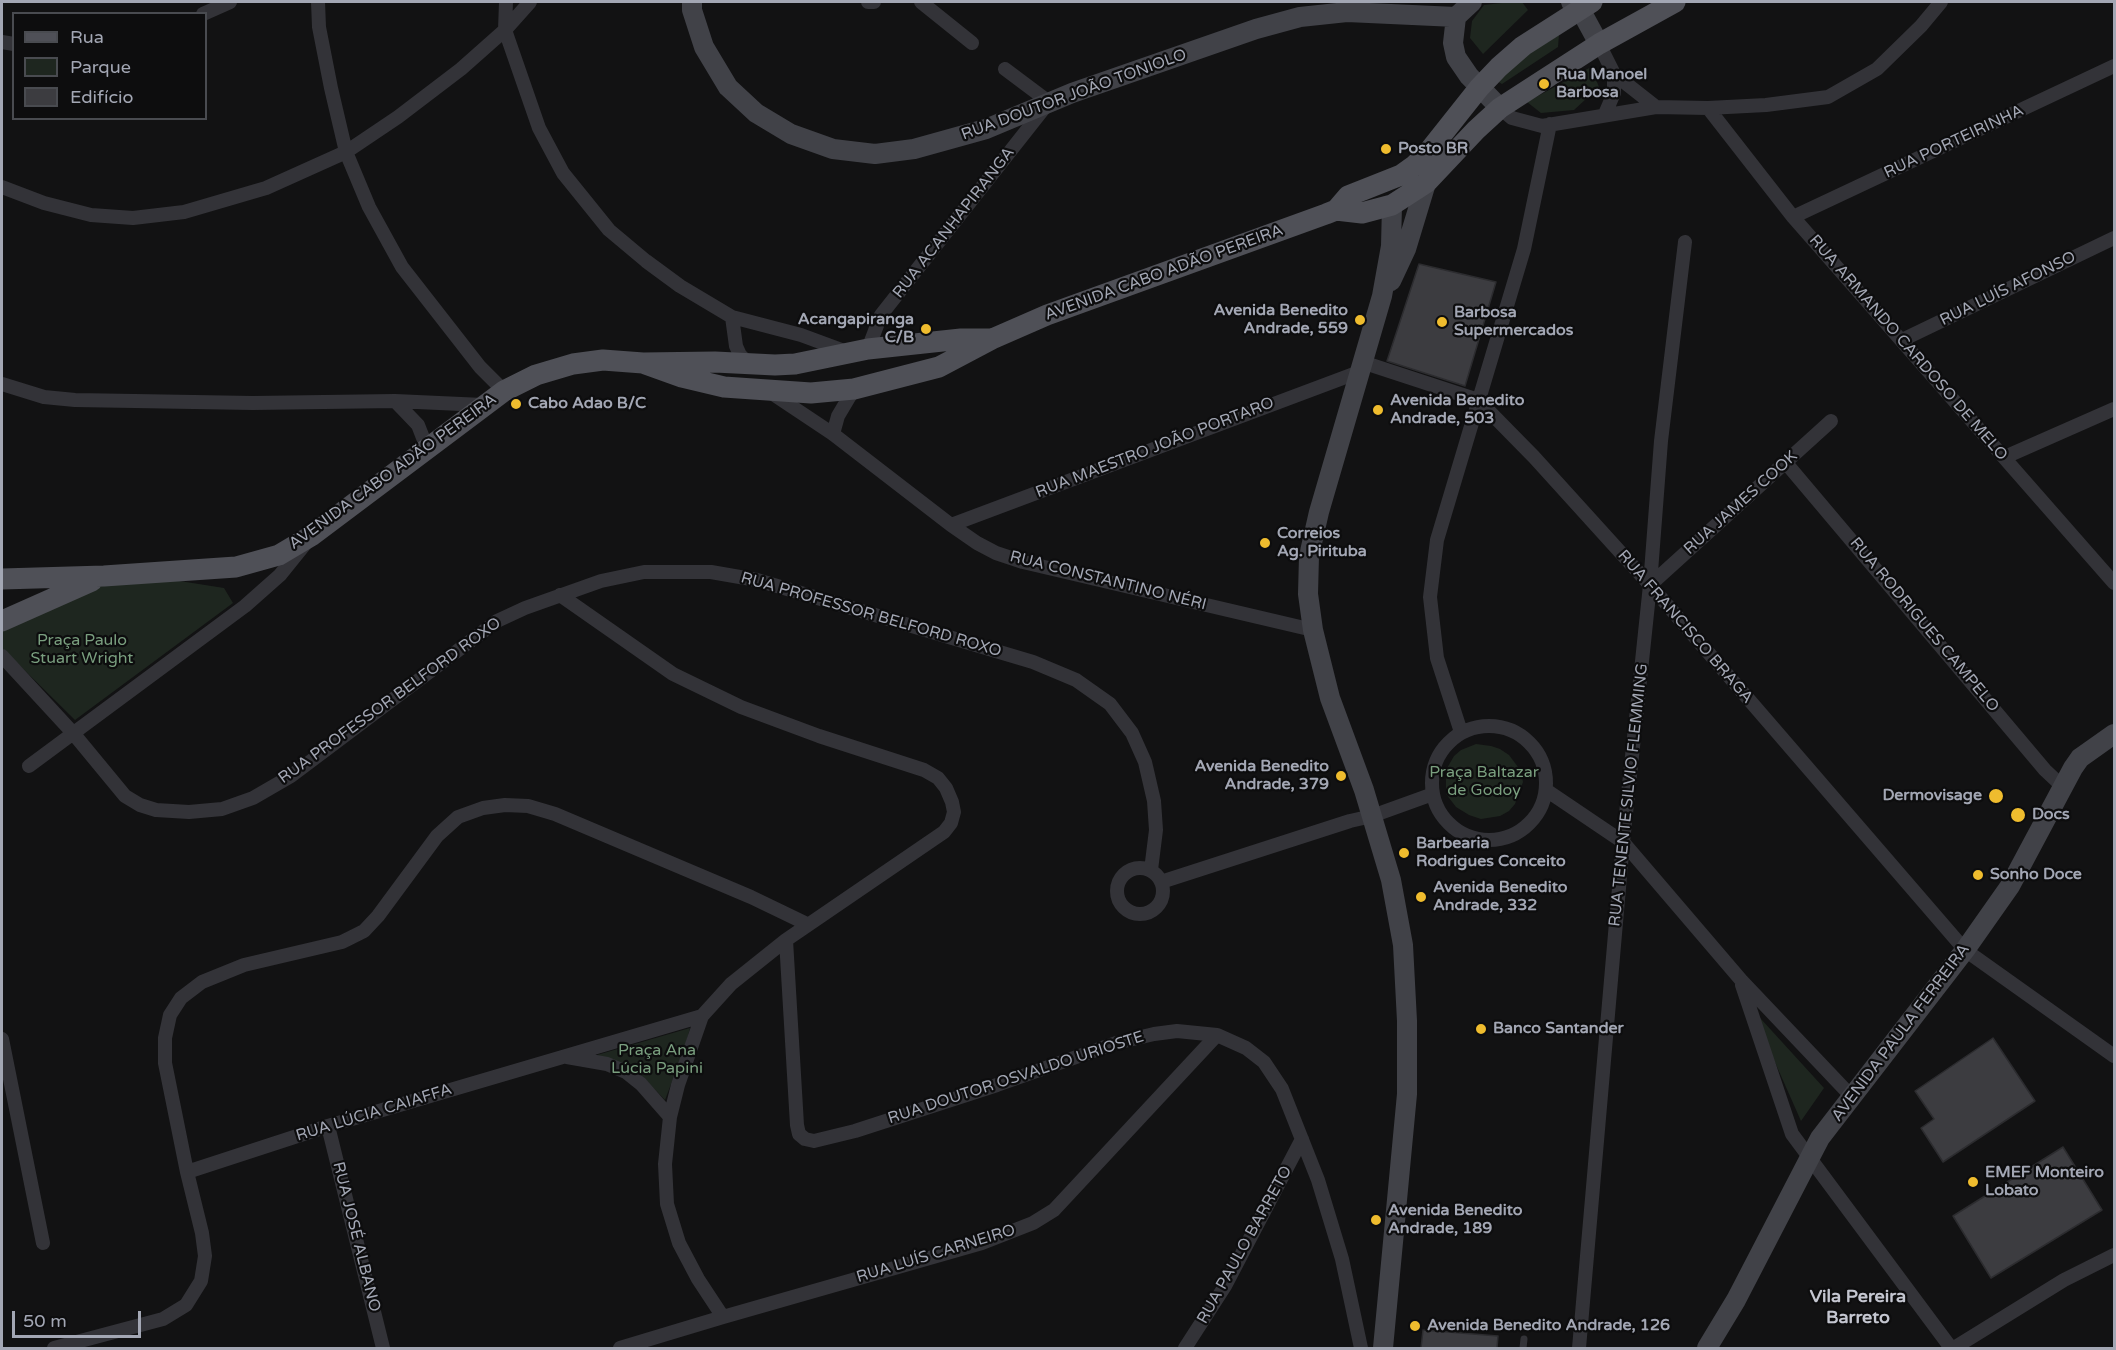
<!DOCTYPE html>
<html>
<head>
<meta charset="utf-8">
<style>
	body { margin:0 }
	#map { position:relative; width:2116px; height:1350px; overflow:hidden; background:#121213; font-family:"Varela Round",sans-serif }
	canvas { display:block }
	.frame { position:absolute; inset:0; border:3px solid #a3a7b4; pointer-events:none }
	.legend { position:absolute; left:12px; top:12px; width:195px; height:108px; box-sizing:border-box; background:#0d0d0e; border:2px solid #494b50; margin:0; padding:8px 10px; list-style:none; font-size:18px; color:#a3a7b4 }
	.legend li { display:flex; align-items:center; gap:12px; height:30px }
	.legend b { width:30px; border:2px solid #494b50 }
	.scale { position:absolute; left:12px; top:1311px; width:129px; height:27px; box-sizing:border-box; border:3px solid #a3a7b4; border-top:0; padding-left:8px; font-size:18px; line-height:21px; white-space:nowrap; color:#a3a7b4; -webkit-text-stroke:4px #0d0d0e; paint-order:stroke }
</style>
</head>
<body>
<div id="map">
<canvas width="2116" height="1350"></canvas>
<div class="frame"></div>
<ul class="legend">
<li><b style="height:8px;background:#4f5057"></b>Rua</li>
<li><b style="height:16px;background:#1e261f"></b>Parque</li>
<li><b style="height:16px;background:#3c3c40"></b>Edifício</li>
</ul>
<div class="scale">50 m</div>
</div>
<script>
const g = document.querySelector('canvas').getContext('2d');
g.lineJoin = 'round';
function paint(path, color) {
  g.fillStyle = color;
  g.fill(path, 'evenodd');
}
function shape(rows) {
  const path = new Path2D();
  for (const r of rows) {
    if (r.length === 3) {
      path.moveTo(r[0] + r[2], r[1]);
      path.arc(r[0], r[1], r[2], 0, 2 * Math.PI);
      continue;
    }
    path.moveTo(r[0], r[1]);
    for (let i = 2; i < r.length; i += 2) path.lineTo(r[i], r[i + 1]);
  }
  return path;
}
function trace(path, color, width, dash) {
  g.strokeStyle = color;
  g.lineWidth = width;
  g.lineCap = dash ? 'butt' : 'round';
  g.setLineDash(dash || []);
  g.stroke(path);
}
function drawText(font, color, halo, rows, align = 'center') {
  g.font = font + ' "Varela Round",sans-serif';
  g.lineWidth = 4.5;
  g.setLineDash([]);
  g.textBaseline = 'middle';
  g.strokeStyle = halo;
  g.fillStyle = color;
  for (const [text, x, y, turn = 0] of rows) {
    g.save();
    g.translate(x, y);
    g.rotate((+turn || 0) * Math.PI / 180);
    g.textAlign = isNaN(turn) ? turn : align;
    if (halo) g.strokeText(text, 0, 0);
    g.fillText(text, 0, 0);
    g.restore();
  }
}
paint(shape([
	[1510,2,1522,2,1528,10,1483,54,1470,38,1472,21,1484,5],
	[1559,35,1558,47,1502,84,1495,80,1497,73],
	[1591,67,1599,87,1574,110,1541,113,1527,102],
	[167,579,224,588,233,603,75,720,2,648,2,626,98,586],
	[1476,744,1491,746,1500,749,1509,755,1521,771,1523,782,1515,804,1509,811,1500,816,1481,819,1469,815,1456,807,1446,794,1446,770,1454,756,1461,750],
	[1751,1008,1824,1088,1801,1121],
	[690,1028,685,1047,665,1100,642,1076,629,1067,590,1057]
]), '#1e261f');
const building = shape([
	[1419,264,1496,282,1465,386,1387,361,1419,264],
	[1993,1038,2035,1101,1943,1162,1921,1128,1934,1119,1915,1091,1993,1038],
	[2063,1147,2102,1210,1991,1278,1953,1216,2063,1147],
	[1423,1330,1498,1336,1497,1348,1421,1348,1423,1330]
]);
paint(building, '#3c3c40');
trace(building, '#2c2c2f', 1.5);
trace(shape([
	[1523,1348,1524,1339]
]), '#333338', 7);
trace(shape([
	[318,2,319,27,331,88,346,152,369,207,402,267,480,367,504,391],
	[506,2,505,30,539,128,563,173,609,230,646,261,680,286,732,317,801,335,847,352],
	[868,2,874,2],
	[921,2,972,43],
	[203,14,230,2],
	[2,42,14,44],
	[1599,44,1614,74,1614,93,1605,114],
	[1614,74,1656,107],
	[1500,108,1512,118,1542,126,1656,107,1708,108,1766,105,1828,97,1877,69,1921,26,1941,2],
	[1708,108,1793,217,2114,583],
	[2,187,44,203,91,215,133,218,184,212,266,188,346,152,398,117,461,69,505,30,530,2],
	[1793,217,2114,66],
	[732,317,736,346,740,355,750,365],
	[1902,340,2114,238],
	[868,349,881,315,1049,102,1005,69],
	[1362,362,1478,400,1534,457,1650,585,1965,950,2114,1056],
	[2,384,44,397,75,400,253,403,395,401,483,405],
	[770,392,833,434,951,525,977,543,996,553,1023,562,1313,630],
	[395,401,418,425,427,448],
	[833,434,838,416,854,389],
	[2005,457,2114,409],
	[1786,463,2045,770,2062,786],
	[951,525,1359,372],
	[1650,585,1831,421],
	[560,595,673,674,741,707,819,736,924,770,938,778,946,788,952,802,954,812,951,823,944,832,786,940,731,984,702,1016,678,1085,670,1117,665,1164,667,1204,679,1243,698,1279,723,1317],
	[2,656,73,733,125,796,140,805,156,810,189,812,222,809,253,798,291,776,497,621,525,608,601,581,644,572,711,572,757,580,1033,662,1076,680,1110,704,1132,733,1145,762,1154,801,1156,830,1151,870],
	[1489,783,57],
	[1461,732,1437,658,1430,597,1437,540,1524,249,1550,124],
	[29,766,245,606,280,575,305,544],
	[1546,790,1623,842,1741,980,1853,1098],
	[1140,891,23],
	[1161,882,1350,821,1372,816,1433,794],
	[786,940,797,1125,799,1134,805,1139,814,1141,855,1131,997,1085,1116,1043,1154,1034,1177,1031,1217,1035,1246,1048,1264,1062,1282,1089,1318,1180,1342,1259,1361,1348],
	[1742,985,1792,1134,1951,1348],
	[2,1039,43,1243],
	[567,1057,607,1064,626,1072,641,1084,670,1117],
	[328,1126,383,1348],
	[187,1172,328,1126,702,1016],
	[54,1348,163,1319,186,1305,201,1281,205,1256,202,1233,187,1172,165,1063,165,1038,170,1015,181,998,202,982,244,965,342,942,364,931,378,916,437,836,458,817,483,808,505,805,528,806,555,814,751,897,807,924],
	[620,1348,723,1317,982,1243,1033,1223,1054,1210,1217,1035],
	[1185,1348,1225,1286,1302,1139],
	[1579,1348,1623,842,1650,585,1661,441,1685,242],
	[1954,1348,2064,1280,2114,1255]
]), '#333338', 14);
trace(shape([
	[692,2,692,10,704,47,728,87,756,113,791,134,833,149,875,154,914,149,986,129,1072,93,1256,29,1300,17,1347,12,1456,17],
	[1472,2,1456,17,1453,43,1456,57,1469,76,1500,108],
	[1571,2,1580,9,1599,44],
	[1391,281,1406,249,1426,183],
	[1383,1348,1407,1094,1407,1021,1403,945,1391,880,1364,790,1330,698,1313,630,1308,594,1309,556,1319,512,1382,296,1391,246,1392,205],
	[1707,1348,1736,1300,1820,1138,1965,950,2010,886,2073,768,2080,758,2114,734]
]), '#414248', 20);
trace(shape([
	[1336,210,1348,196,1401,175,1415,165,1429,151,1479,88,1499,67,1523,46,1592,2],
	[643,363,682,377,724,387,811,393,854,389,939,367,992,339,1047,315,1326,214,1336,210,1362,213,1392,205,1426,183,1476,130,1500,108,1599,44,1675,2],
	[2,579,104,576,236,567,279,555,311,536,504,391,536,375,573,364,603,360,643,363,715,362,775,365,795,364,868,349,961,339,990,339],
	[2,621,92,581]
]), '#4f5057', 21);
for (const [x, y, r, color] of [
	[1544,84,6,"#efbc2e"],
	[1386,149,6,"#efbc2e"],
	[1360,320,6,"#efbc2e"],
	[1442,322,6,"#efbc2e"],
	[926,329,6,"#efbc2e"],
	[516,404,6,"#efbc2e"],
	[1378,410,6,"#efbc2e"],
	[1265,543,6,"#efbc2e"],
	[1341,776,6,"#efbc2e"],
	[1996,796,8,"#efbc2e"],
	[2018,815,8,"#efbc2e"],
	[1404,853,6,"#efbc2e"],
	[1978,875,6,"#efbc2e"],
	[1421,897,6,"#efbc2e"],
	[1481,1029,6,"#efbc2e"],
	[1973,1182,6,"#efbc2e"],
	[1376,1220,6,"#efbc2e"],
	[1415,1326,6,"#efbc2e"]
]) {
  const dot = new Path2D();
  dot.arc(x, y, r, 0, 2 * Math.PI);
  g.fillStyle = color;
  g.fill(dot);
  trace(dot, '#0d0d0e', 2);
}
drawText('bold 16px', '#a3a7b4', '#0d0d0e', [
	["Rua Manoel",1556,75],
	["Barbosa",1556,93],
	["Posto BR",1398,149],
	["Avenida Benedito",1348,311,"right"],
	["Andrade, 559",1348,329,"right"],
	["Barbosa",1454,313],
	["Supermercados",1454,331],
	["Acangapiranga",914,320,"right"],
	["C/B",914,338,"right"],
	["Avenida Benedito",1390,401],
	["Andrade, 503",1390,419],
	["Cabo Adao B/C",528,404],
	["Correios",1277,534],
	["Ag. Pirituba",1277,552],
	["Avenida Benedito",1329,767,"right"],
	["Andrade, 379",1329,785,"right"],
	["Dermovisage",1982,796,"right"],
	["Docs",2032,815],
	["Barbearia",1416,844],
	["Rodrigues Conceito",1416,862],
	["Sonho Doce",1990,875],
	["Avenida Benedito",1433,888],
	["Andrade, 332",1433,906],
	["Banco Santander",1493,1029],
	["EMEF Monteiro",1985,1173],
	["Lobato",1985,1191],
	["Avenida Benedito",1388,1211],
	["Andrade, 189",1388,1229],
	["Avenida Benedito Andrade, 126",1427,1326]
], 'left');
drawText('16px', '#a3a7b4', '#0d0d0e', [
	["RUA DOUTOR JOÃO TONIOLO",1074,95,-20],
	["RUA PORTEIRINHA",1954,142,-25],
	["RUA ACANHAPIRANGA",954,223,-52],
	["AVENIDA CABO ADÃO PEREIRA",1164,273,-20],
	["RUA LUÍS AFONSO",2008,289,-26],
	["RUA ARMANDO CARDOSO DE MELO",1908,348,49],
	["RUA MAESTRO JOÃO PORTARO",1155,448,-21],
	["AVENIDA CABO ADÃO PEREIRA",393,472,-36],
	["RUA JAMES COOK",1741,503,-42],
	["RUA CONSTANTINO NÉRI",1108,581,14],
	["RUA PROFESSOR BELFORD ROXO",871,615,16],
	["RUA RODRIGUES CAMPELO",1924,625,50],
	["RUA FRANCISCO BRAGA",1685,627,49],
	["RUA PROFESSOR BELFORD ROXO",390,701,-36],
	["RUA TENENTE SILVIO FLEMMING",1629,795,-84],
	["AVENIDA PAULA FERREIRA",1901,1033,-53],
	["RUA DOUTOR OSVALDO URIOSTE",1016,1078,-18],
	["RUA LÚCIA CAIAFFA",374,1113,-17],
	["RUA JOSÉ ALBANO",356,1237,76],
	["RUA PAULO BARRETO",1245,1245,-61],
	["RUA LUÍS CARNEIRO",936,1254,-17]
]);
drawText('16px', '#7a9f7f', '#0d0d0e', [
	["Praça Paulo",82,641],
	["Stuart Wright",82,659],
	["Praça Baltazar",1484,773],
	["de Godoy",1484,791],
	["Praça Ana",657,1051],
	["Lúcia Papini",657,1069]
]);
drawText('bold 18px', '#c4c6d0', '#0d0d0e', [
	["Vila Pereira",1858,1297],
	["Barreto",1858,1318]
]);
</script>
</body>
</html>
